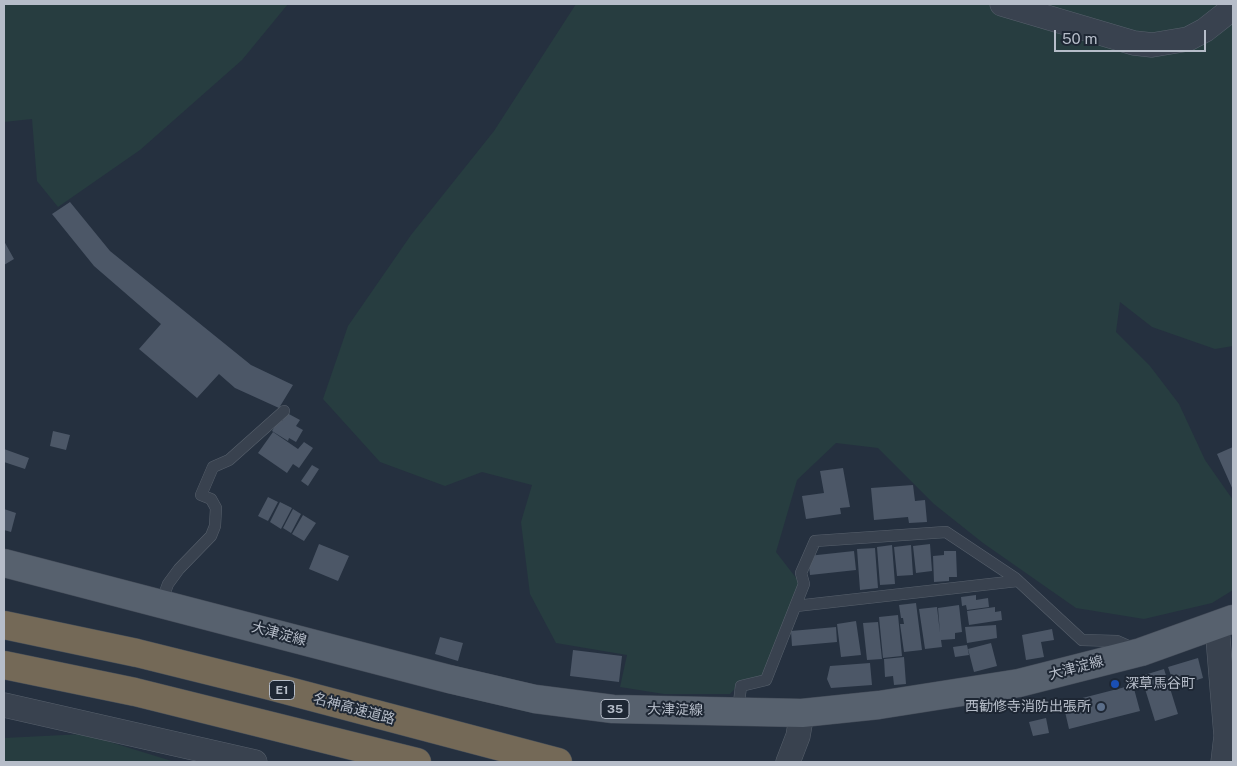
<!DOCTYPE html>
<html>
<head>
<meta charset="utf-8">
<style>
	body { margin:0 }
	#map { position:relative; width:1237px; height:766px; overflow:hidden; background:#25303f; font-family:"Public Sans",sans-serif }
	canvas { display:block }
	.frame { position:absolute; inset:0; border:5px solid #b6bdc9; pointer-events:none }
	.scale { position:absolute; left:1054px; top:30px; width:152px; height:22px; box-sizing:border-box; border:2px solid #b6bdc9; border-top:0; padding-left:6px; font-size:15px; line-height:18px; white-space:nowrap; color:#b6bdc9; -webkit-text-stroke:4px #1e2734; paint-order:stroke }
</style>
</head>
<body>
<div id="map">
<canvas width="1237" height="766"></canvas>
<div class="frame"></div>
<div class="scale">50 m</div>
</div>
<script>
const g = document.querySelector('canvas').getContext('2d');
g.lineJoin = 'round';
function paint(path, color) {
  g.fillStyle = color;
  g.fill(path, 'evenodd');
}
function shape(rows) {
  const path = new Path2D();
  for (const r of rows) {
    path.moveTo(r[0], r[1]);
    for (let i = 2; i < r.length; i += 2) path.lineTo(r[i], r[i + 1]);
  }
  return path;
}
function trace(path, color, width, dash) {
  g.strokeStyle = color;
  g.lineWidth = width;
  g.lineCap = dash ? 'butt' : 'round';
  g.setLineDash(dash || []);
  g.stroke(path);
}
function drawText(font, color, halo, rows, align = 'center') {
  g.font = font + ' "Public Sans","Noto Sans JP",sans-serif';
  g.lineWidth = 4;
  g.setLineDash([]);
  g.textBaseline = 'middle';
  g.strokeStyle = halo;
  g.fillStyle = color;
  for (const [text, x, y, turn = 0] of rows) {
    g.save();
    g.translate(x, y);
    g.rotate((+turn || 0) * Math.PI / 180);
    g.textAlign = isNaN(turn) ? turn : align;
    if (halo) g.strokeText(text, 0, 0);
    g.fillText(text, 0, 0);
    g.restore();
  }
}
paint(shape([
	[4,4,288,4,242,60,140,150,58,207,37,181,32,119,4,122],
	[576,4,1233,4,1233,346,1215,349,1152,327,1120,302,1116,332,1150,366,1179,404,1205,460,1233,500,1233,590,1212,603,1144,619,1076,608,983,543,934,504,878,448,836,443,797,480,776,552,800,583,763,676,740,683,730,694,664,694,620,687,627,655,556,643,530,594,521,522,532,485,482,472,445,486,380,462,323,399,348,326,411,235,494,131],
	[84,734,175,762,4,762,4,738]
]), '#273d40');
paint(shape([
	[70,202,110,251,251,365,293,385,279,408,235,388,219,374,197,398,139,349,161,324,94,266,52,214],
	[4,241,14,259,4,265],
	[287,413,300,420,296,426,303,430,296,442,289,438,288,441,272,431,279,419,282,421],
	[53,431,70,435,66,450,50,446],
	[273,432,298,449,304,442,313,448,299,468,293,464,287,473,258,453],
	[1233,447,1233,490,1217,454],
	[4,449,29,458,25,469,4,462],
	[312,465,319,469,308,486,301,481],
	[843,468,850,507,840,508,841,514,806,519,802,496,824,493,820,471],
	[913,485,915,501,925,500,927,522,909,523,908,517,874,520,871,488],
	[268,497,278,502,268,521,258,516],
	[280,502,292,508,281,529,270,522],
	[4,509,16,513,11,532,4,530],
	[293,509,301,514,291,533,283,528],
	[303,515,316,523,304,541,292,534],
	[319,544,349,556,338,581,309,569],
	[930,544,932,571,916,573,913,546],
	[892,545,895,584,880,585,877,547],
	[911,545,913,575,897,576,894,547],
	[875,548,878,588,860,590,857,549],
	[854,551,856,570,810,575,808,556],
	[944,551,956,551,957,577,949,577,949,581,934,582,933,556,944,555],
	[976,595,976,600,988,598,989,607,967,610,966,605,962,606,961,597],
	[916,603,922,650,904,652,900,624,904,624,903,618,901,618,899,605],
	[959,605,962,632,955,633,955,639,941,640,942,647,925,649,919,609,937,607,940,633,938,608],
	[995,607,995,612,1001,611,1002,620,969,625,967,611],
	[898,615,902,656,883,658,879,617],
	[856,621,861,655,841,657,837,624],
	[878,622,882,659,867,660,863,623],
	[996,625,997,638,967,643,965,627],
	[836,627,837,642,792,646,791,631],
	[1052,629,1054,640,1041,642,1044,657,1026,660,1022,635],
	[440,637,463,643,458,661,435,654],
	[991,643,997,666,974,672,968,649],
	[967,645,969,655,955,657,953,647],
	[573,650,622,656,619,682,570,676],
	[904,657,906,684,894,685,893,676,885,677,884,659],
	[1198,658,1203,678,1175,687,1168,667],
	[870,663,872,685,831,688,827,679,830,666],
	[1164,669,1178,714,1155,721,1141,676],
	[1133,685,1140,711,1069,729,1063,703],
	[1046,718,1049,733,1033,736,1029,722]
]), '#4c5767');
const lane = shape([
	[161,603,168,584,179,569,211,536,215,526,216,508,211,499,201,495,213,467,229,460,284,411],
	[796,606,1017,581],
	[738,711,741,686,766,680,804,584,801,573,815,541,946,532,1015,578,1082,640,1117,641,1135,649]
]);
const street = shape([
	[1002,4,1134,43,1152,45,1188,39,1205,30,1233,8],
	[1217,626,1226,736,1223,762],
	[4,705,255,762],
	[788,762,798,736,802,713]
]);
const primary = shape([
	[4,563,449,679,535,699,613,709,802,713,879,705,1019,683,1141,652,1233,619]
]);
const highway = shape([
	[4,625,137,653,270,686,558,762],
	[4,665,135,692,417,762]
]);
trace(lane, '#57606c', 12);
trace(street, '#57606c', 25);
trace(primary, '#434b58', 29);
trace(highway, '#444d59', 29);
trace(lane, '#39424f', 11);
trace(street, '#39424f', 24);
trace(primary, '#57616e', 28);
trace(highway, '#746957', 28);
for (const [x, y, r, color] of [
	[1115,684,5,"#1a4fb4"],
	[1101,707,5,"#5c6f8a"]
]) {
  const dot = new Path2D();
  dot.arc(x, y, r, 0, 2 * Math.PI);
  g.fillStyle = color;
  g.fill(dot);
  trace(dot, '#1e2734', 2);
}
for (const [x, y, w] of [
	[282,690,25],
	[615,709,28]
]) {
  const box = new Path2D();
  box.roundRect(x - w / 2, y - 9.5, w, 19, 4);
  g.fillStyle = '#1e2734';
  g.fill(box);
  trace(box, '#b6bdc9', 1);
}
drawText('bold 12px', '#b6bdc9', null, [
	["E1",282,690],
	["35",615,709]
]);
drawText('14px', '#b6bdc9', '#1e2734', [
	["大津淀線",279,634,15],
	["大津淀線",1076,668,-15],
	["名神高速道路",354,709,15],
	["大津淀線",675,710,1]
]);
drawText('14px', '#b6bdc9', '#1e2734', [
	["深草馬谷町",1125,684],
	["西勧修寺消防出張所",1091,707,"right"]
], 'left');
</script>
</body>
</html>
